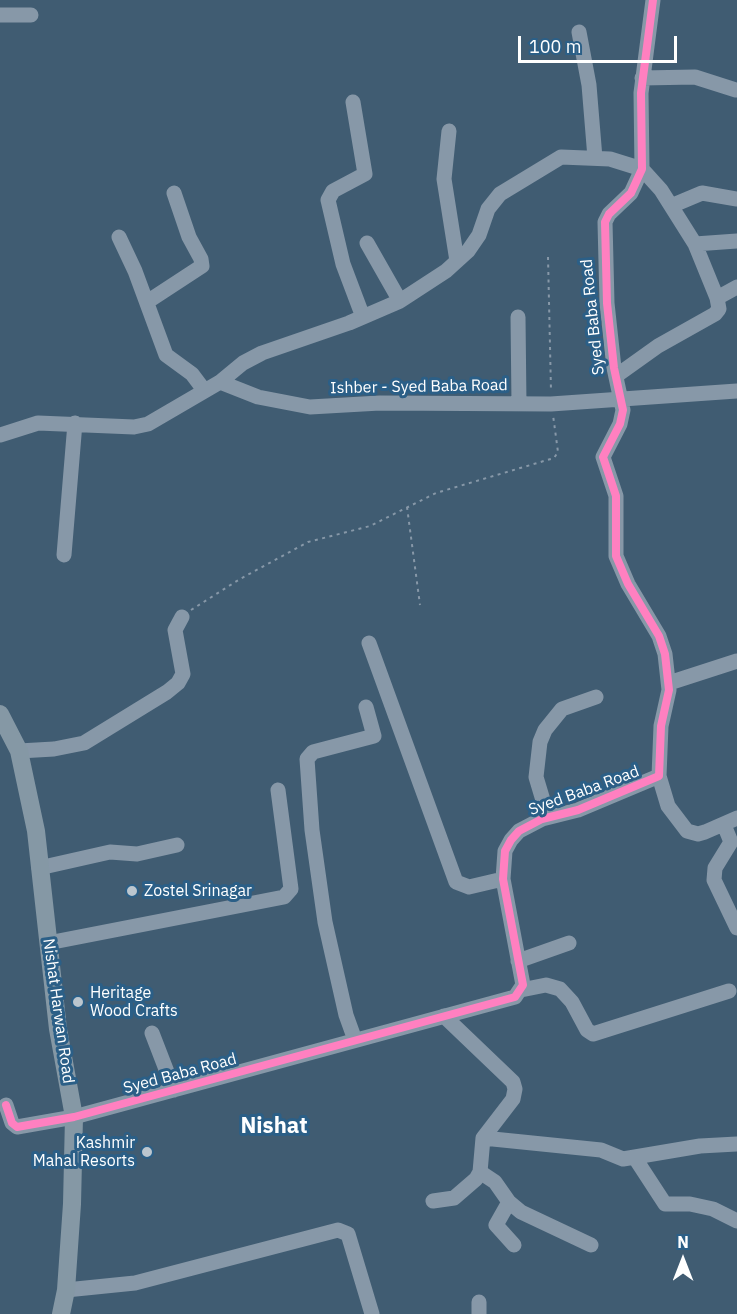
<!DOCTYPE html>
<html>
<head>
<meta charset="utf-8">
<style>
	body { margin:0 }
	#map { position:relative; width:737px; height:1314px; overflow:hidden; background:#405c72; font-family:"IBM Plex Sans",sans-serif }
	canvas { display:block }
	.north { position:absolute; left:653px; top:1230px; width:60px; height:60px; -webkit-text-stroke:4px #2b5f87; paint-order:stroke; rotate:0deg; font-size:16px; font-weight:700; line-height:24px; text-align:center; color:#fff }
	.north::after { content:''; display:block; margin:auto; width:21px; height:27px; background:#fff; clip-path:polygon(50% 0,100% 100%,50% 72%,0 100%) }
	.scale { position:absolute; left:518px; top:36px; width:159px; height:27px; box-sizing:border-box; border:3px solid #fff; border-top:0; padding-left:8px; font-size:18px; line-height:21px; white-space:nowrap; color:#fff; -webkit-text-stroke:4px #2b5f87; paint-order:stroke }
</style>
</head>
<body>
<div id="map">
<canvas width="737" height="1314"></canvas>
<div class="north">N</div>
<div class="scale">100 m</div>
</div>
<script>
const g = document.querySelector('canvas').getContext('2d');
g.lineJoin = 'round';
function shape(rows) {
  const path = new Path2D();
  for (const r of rows) {
    path.moveTo(r[0], r[1]);
    for (let i = 2; i < r.length; i += 2) path.lineTo(r[i], r[i + 1]);
  }
  return path;
}
function trace(path, color, width, dash) {
  g.strokeStyle = color;
  g.lineWidth = width;
  g.lineCap = dash ? 'butt' : 'round';
  g.setLineDash(dash || []);
  g.stroke(path);
}
function drawText(font, color, halo, rows, align = 'center') {
  g.font = font + ' "IBM Plex Sans",sans-serif';
  g.lineWidth = 6;
  g.setLineDash([]);
  g.textBaseline = 'middle';
  g.strokeStyle = halo;
  g.fillStyle = color;
  for (const [text, x, y, turn = 0] of rows) {
    g.save();
    g.translate(x, y);
    g.rotate((+turn || 0) * Math.PI / 180);
    g.textAlign = isNaN(turn) ? turn : align;
    if (halo) g.strokeText(text, 0, 0);
    g.fillText(text, 0, 0);
    g.restore();
  }
}
trace(shape([
	[548,257,551,391],
	[407,507,420,605],
	[191,610,240,579,308,542,370,526,436,493,554,458,558,452,553,415]
]), '#8798a8', 2, [3, 4.5]);
trace(shape([
	[0,15,31,15],
	[579,32,589,85,595,158],
	[642,78,695,77,736,90],
	[353,102,365,174,333,191,328,200,343,264,363,317],
	[449,131,444,179,457,261],
	[671,206,702,193,737,199],
	[119,237,135,271,166,355,192,374,204,390],
	[367,243,400,301],
	[695,244,737,241],
	[147,302,202,266,201,259,189,237,174,193],
	[518,317,519,404],
	[616,376,658,346,715,314,719,309,717,298,737,287],
	[220,382,258,397,310,407,380,403,551,404,737,391],
	[0,435,38,423,134,427,148,424,220,382,243,363,262,353,349,323,400,301,446,271,468,251,479,235,488,209,500,194,561,157,610,159,642,169,661,190,695,244,717,298],
	[64,555,75,423],
	[369,643,456,882,469,887,503,879],
	[669,683,737,661],
	[19,751,54,749,84,743,167,692,178,683,183,674,175,630,182,617],
	[659,776,668,806,687,831,698,834,705,832,737,818],
	[548,817,536,777,540,742,545,730,562,709,596,697],
	[724,825,731,842,715,868,714,880,737,928],
	[39,868,110,852,137,854,177,845],
	[48,943,284,897,291,889,278,790],
	[518,961,569,943],
	[521,990,546,985,560,989,572,1002,587,1030,593,1034,729,991],
	[152,1033,174,1090],
	[355,1040,346,1015,325,922,312,830,307,759,313,752,374,736,366,707],
	[6,1105,12,1123,17,1127,74,1117,515,997,523,985,503,879,505,851,511,840,519,831,542,819,578,810,659,776,661,726,669,690,665,654,659,636,628,584,616,556,616,496,603,457,620,424,623,410,614,368,607,303,605,222,609,214,631,193,642,169,641,93,653,0],
	[483,1138,601,1150,623,1159,700,1146,737,1144],
	[635,1158,665,1204,690,1204,713,1209,737,1221],
	[480,1172,495,1182,509,1202,521,1212,591,1245],
	[433,1201,454,1198,476,1179,480,1172,483,1138,513,1099,515,1089,513,1082,444,1016],
	[509,1202,496,1225,514,1245],
	[66,1290,135,1283,338,1230,348,1234,372,1314],
	[479,1302,479,1314]
]), '#8798a8', 15);
trace(shape([
	[0,714,19,751,36,831,58,1029,74,1117,72,1204,66,1290,61,1314]
]), '#8598a5', 18);
trace(shape([
	[6,1105,12,1123,17,1127,74,1117,515,997,523,985,503,879,505,851,511,840,519,831,542,819,578,810,659,776,661,726,669,690,665,654,659,636,628,584,616,556,616,496,603,457,620,424,623,410,614,368,607,303,605,222,609,214,631,193,642,169,641,93,653,0]
]), '#ff80c0', 8);
for (const [x, y, r, color] of [
	[132,891,6,"#bcc6ce"],
	[78,1002,6,"#bcc6ce"],
	[147,1152,6,"#bcc6ce"]
]) {
  const dot = new Path2D();
  dot.arc(x, y, r, 0, 2 * Math.PI);
  g.fillStyle = color;
  g.fill(dot);
  trace(dot, '#2b5f87', 2);
}
drawText('16px', '#fff', '#2b5f87', [
	["Syed Baba Road",593,317,-96],
	["Ishber - Syed Baba Road",419,387,-1],
	["Syed Baba Road",584,791,-20],
	["Nishat Harwan Road",58,1011,82],
	["Syed Baba Road",180,1074,-15]
]);
drawText('16px', '#fff', '#2b5f87', [
	["Zostel Srinagar",144,891],
	["Heritage",90,993],
	["Wood Crafts",90,1011],
	["Kashmir",135,1143,"right"],
	["Mahal Resorts",135,1161,"right"]
], 'left');
drawText('bold 22px', '#fff', '#2b5f87', [
	["Nishat",274,1127]
]);
</script>
</body>
</html>
